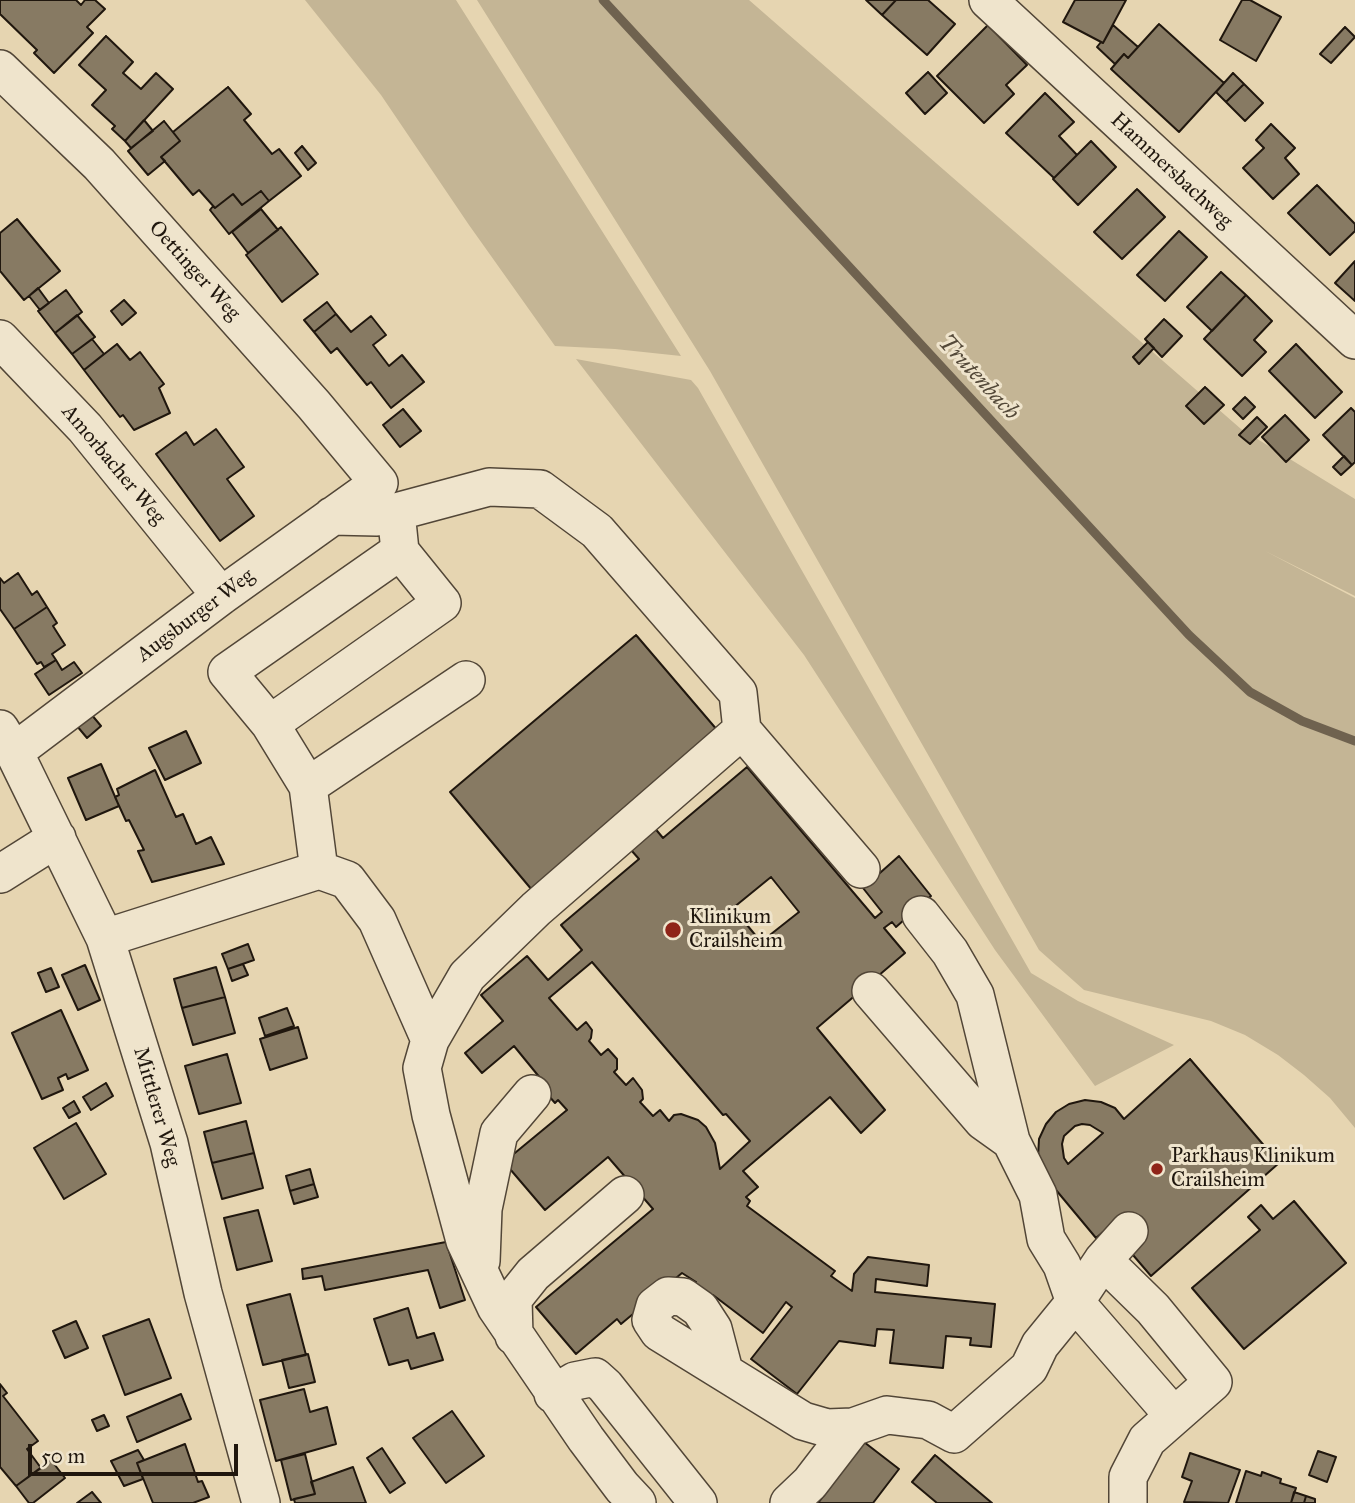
<!DOCTYPE html>
<html>
<head>
<meta charset="utf-8">
<style>
	body { margin:0 }
	#map { position:relative; width:1355px; height:1503px; overflow:hidden; background:#e6d5b1; font-family:"IM FELL Great Primer",serif }
	canvas { display:block }
	.scale { position:absolute; left:28px; top:1444px; width:210px; height:32px; box-sizing:border-box; border:4px solid #20170e; border-top:0; padding-left:9px; font-size:21px; line-height:24px; white-space:nowrap; color:#20170e; -webkit-text-stroke:5px #efe4cc; paint-order:stroke }
</style>
</head>
<body>
<div id="map">
<canvas width="1355" height="1503"></canvas>
<div class="scale">50 m</div>
</div>
<script>
const g = document.querySelector('canvas').getContext('2d');
g.lineJoin = 'round';
function paint(path, color) {
  g.fillStyle = color;
  g.fill(path, 'evenodd');
}
function shape(rows) {
  const path = new Path2D();
  for (const r of rows) {
    path.moveTo(r[0], r[1]);
    for (let i = 2; i < r.length; i += 2) path.lineTo(r[i], r[i + 1]);
  }
  return path;
}
function trace(path, color, width, dash) {
  g.strokeStyle = color;
  g.lineWidth = width;
  g.lineCap = dash ? 'butt' : 'round';
  g.setLineDash(dash || []);
  g.stroke(path);
}
function drawText(font, color, halo, rows, align = 'center') {
  g.font = font + ' "IM FELL Great Primer",serif';
  g.lineWidth = 6;
  g.setLineDash([]);
  g.textBaseline = 'middle';
  g.strokeStyle = halo;
  g.fillStyle = color;
  for (const [text, x, y, turn = 0] of rows) {
    g.save();
    g.translate(x, y);
    g.rotate((+turn || 0) * Math.PI / 180);
    g.textAlign = isNaN(turn) ? turn : align;
    if (halo) g.strokeText(text, 0, 0);
    g.fillText(text, 0, 0);
    g.restore();
  }
}
paint(shape([
	[305,0,456,0,681,356,615,349,555,346,469,225,381,95],
	[477,0,749,0,1241,429,1355,499,1355,596,1265,551,1355,598,1355,1128,1330,1098,1304,1075,1278,1055,1245,1035,1211,1021,1084,990,1039,950,710,371],
	[576,359,691,380,698,388,1031,973,1078,1001,1174,1045,1095,1086,995,950,804,655]
]), '#c4b595');
trace(shape([
	[603,0,1189,635,1250,692,1302,721,1355,741]
]), '#6f624f', 9);
const building = shape([
	[0,0,76,0,81,5,85,0,95,0,105,9,87,27,93,33,54,73,34,53,37,50,0,14,0,0],
	[866,0,896,0,882,15,866,0],
	[896,0,928,0,955,24,927,55,882,15,896,0],
	[1075,0,1126,0,1103,43,1063,22,1075,0],
	[1242,0,1250,0,1281,17,1256,61,1220,40,1242,0],
	[1159,24,1224,83,1179,132,1111,69,1124,54,1128,58,1159,24],
	[988,25,1027,65,1006,85,1014,94,984,123,937,76,988,25],
	[1113,25,1138,47,1128,58,1124,54,1115,64,1097,47,1101,42,1103,43,1113,25],
	[1345,27,1355,37,1331,63,1320,54,1345,27],
	[106,36,133,62,123,73,141,89,156,73,173,89,125,141,112,129,115,126,92,105,106,90,79,65,106,36],
	[928,72,947,93,925,114,906,93,928,72],
	[1233,73,1244,84,1226,102,1216,92,1233,73],
	[1244,84,1263,103,1245,121,1226,102,1244,84],
	[228,87,251,114,244,120,272,154,279,149,301,176,269,201,261,191,242,205,233,194,215,208,199,190,193,195,161,157,180,141,173,132,228,87],
	[1045,93,1074,122,1059,136,1077,155,1054,178,1006,133,1045,93],
	[144,120,153,131,131,148,125,141,144,120],
	[164,121,180,141,161,157,165,161,148,175,128,151,164,121],
	[1271,124,1295,148,1285,158,1299,174,1273,199,1243,168,1264,148,1256,140,1271,124],
	[1091,141,1116,167,1078,205,1053,179,1091,141],
	[302,146,316,163,308,170,295,153,302,146],
	[1317,185,1355,224,1355,231,1330,255,1288,213,1317,185],
	[1137,189,1165,217,1122,259,1094,232,1137,189],
	[261,191,269,201,229,234,210,210,213,206,215,208,233,194,242,205,261,191],
	[261,209,278,230,248,253,232,232,261,209],
	[17,219,60,271,24,300,0,271,0,233,17,219],
	[281,227,318,274,282,302,246,255,281,227],
	[1179,231,1207,257,1165,301,1137,275,1179,231],
	[1355,261,1355,301,1335,283,1355,261],
	[1221,272,1246,295,1212,331,1187,307,1221,272],
	[38,288,49,303,40,310,29,296,38,288],
	[66,290,82,312,55,333,38,311,66,290],
	[1246,295,1272,321,1254,340,1266,352,1242,376,1204,339,1246,295],
	[124,300,136,313,122,325,111,311,124,300],
	[327,302,336,314,314,332,304,320,327,302],
	[336,314,351,332,371,316,386,335,373,345,389,366,402,355,424,382,391,408,371,382,367,385,337,348,331,353,314,332,336,314],
	[77,315,95,337,72,354,55,333,77,315],
	[1164,319,1182,336,1162,357,1145,339,1164,319],
	[92,339,104,354,84,370,72,354,92,339],
	[1148,342,1154,348,1139,364,1133,357,1148,342],
	[117,344,130,360,140,352,164,384,159,388,170,413,134,430,123,415,120,417,84,370,117,344],
	[1296,344,1342,392,1315,418,1269,371,1296,344],
	[1205,387,1224,405,1204,424,1186,406,1205,387],
	[1245,397,1255,407,1243,419,1233,409,1245,397],
	[1351,408,1355,412,1355,462,1352,465,1323,435,1351,408],
	[403,409,421,431,400,447,383,425,403,409],
	[1285,415,1309,440,1286,462,1262,437,1285,415],
	[1257,417,1267,427,1250,444,1239,435,1257,417],
	[216,429,244,467,227,479,254,516,220,541,156,454,186,432,194,445,216,429],
	[1344,456,1352,465,1341,475,1333,467,1344,456],
	[18,573,32,595,37,591,47,607,14,629,0,609,0,578,4,583,18,573],
	[47,607,57,623,53,626,65,645,52,654,56,660,44,667,41,662,37,664,14,629,47,607],
	[636,635,718,731,634,803,663,838,747,767,875,918,882,912,863,888,899,856,931,896,896,927,892,922,884,928,905,953,817,1028,885,1110,861,1133,830,1097,743,1171,758,1187,746,1197,750,1201,747,1206,835,1271,831,1276,852,1291,854,1274,868,1257,929,1265,927,1286,876,1279,875,1292,995,1304,991,1347,970,1345,971,1338,946,1336,943,1368,890,1363,894,1330,877,1329,875,1346,839,1341,797,1394,751,1359,792,1307,786,1302,763,1333,713,1295,703,1308,686,1296,696,1282,682,1273,621,1324,617,1319,576,1354,536,1307,653,1209,608,1157,545,1210,504,1162,567,1110,558,1100,555,1103,541,1087,545,1084,514,1046,482,1073,465,1053,503,1021,481,995,527,956,548,980,582,950,561,925,639,859,608,824,532,890,450,792,636,635],
	[771,877,799,912,761,942,733,908,771,877],
	[592,962,723,1115,726,1114,750,1141,720,1169,715,1143,706,1127,698,1120,681,1114,674,1115,669,1121,660,1110,653,1116,640,1102,643,1099,642,1090,633,1078,626,1085,614,1072,617,1069,617,1059,608,1049,601,1055,589,1041,591,1038,592,1030,586,1022,577,1030,549,998,592,962],
	[56,660,62,670,74,662,82,673,49,695,35,674,56,660],
	[91,714,101,726,87,738,77,726,91,714],
	[186,731,201,763,165,780,149,748,186,731],
	[101,764,119,806,86,820,68,778,101,764],
	[155,770,176,817,183,814,196,844,211,837,224,864,152,882,138,851,144,850,129,820,126,821,115,797,119,795,117,789,155,770],
	[248,944,254,960,228,969,222,954,248,944],
	[243,964,248,975,232,981,228,969,243,964],
	[85,965,100,1000,78,1010,62,975,85,965],
	[216,967,225,997,182,1008,174,979,216,967],
	[51,968,59,987,46,992,38,973,51,968],
	[225,997,235,1033,193,1045,182,1008,225,997],
	[287,1008,294,1026,265,1036,259,1018,287,1008],
	[61,1010,88,1070,68,1079,66,1074,58,1078,63,1090,42,1099,12,1033,61,1010],
	[298,1027,307,1058,270,1070,260,1039,298,1027],
	[227,1054,241,1103,199,1114,185,1066,227,1054],
	[1190,1059,1279,1163,1151,1276,1109,1227,1096,1238,1051,1184,1038,1157,1039,1139,1046,1124,1056,1112,1069,1104,1085,1100,1101,1102,1115,1108,1124,1119,1190,1059],
	[1082,1124,1090,1125,1103,1133,1068,1164,1064,1158,1062,1144,1064,1136,1075,1126,1082,1124],
	[106,1083,113,1096,91,1110,83,1097,106,1083],
	[74,1101,80,1112,69,1118,63,1108,74,1101],
	[246,1121,254,1153,212,1163,204,1132,246,1121],
	[76,1123,106,1174,64,1199,34,1148,76,1123],
	[254,1153,263,1188,222,1199,212,1163,254,1153],
	[310,1169,314,1184,290,1191,286,1176,310,1169],
	[314,1184,318,1197,294,1204,290,1191,314,1184],
	[1294,1201,1346,1263,1244,1349,1192,1288,1260,1230,1248,1217,1261,1205,1273,1219,1294,1201],
	[258,1210,272,1261,237,1270,224,1218,258,1210],
	[446,1242,465,1300,440,1308,428,1270,325,1290,322,1276,303,1279,302,1269,446,1242],
	[290,1294,306,1355,263,1365,247,1305,290,1294],
	[408,1308,417,1338,434,1333,443,1360,411,1369,408,1360,389,1365,374,1319,408,1308],
	[149,1319,171,1378,125,1395,103,1336,149,1319],
	[76,1321,88,1348,65,1358,53,1331,76,1321],
	[308,1354,315,1382,289,1388,282,1360,308,1354],
	[0,1384,7,1393,3,1396,38,1441,27,1449,41,1468,16,1486,0,1467,0,1384],
	[304,1389,310,1412,327,1407,336,1444,276,1461,260,1400,304,1389],
	[181,1394,191,1419,137,1442,127,1417,181,1394],
	[452,1411,484,1456,446,1483,413,1438,452,1411],
	[104,1415,109,1426,97,1431,92,1420,104,1415],
	[864,1442,899,1469,873,1503,818,1503,864,1442],
	[185,1444,198,1482,202,1481,209,1497,193,1503,153,1503,137,1463,185,1444],
	[382,1448,405,1483,390,1493,367,1458,382,1448],
	[138,1450,144,1460,137,1463,143,1479,124,1486,111,1461,138,1450],
	[1318,1451,1336,1457,1327,1482,1309,1475,1318,1451],
	[1190,1453,1240,1470,1228,1503,1184,1502,1192,1481,1182,1477,1190,1453],
	[305,1454,315,1494,291,1500,281,1460,305,1454],
	[935,1455,992,1503,937,1503,912,1482,935,1455],
	[51,1460,65,1478,33,1503,29,1503,16,1486,51,1460],
	[353,1467,366,1503,295,1503,294,1499,315,1494,311,1482,353,1467],
	[1246,1471,1261,1476,1262,1472,1281,1479,1280,1483,1296,1488,1291,1503,1236,1503,1246,1471],
	[92,1492,101,1503,77,1503,92,1492],
	[1294,1492,1306,1496,1304,1503,1291,1503,1294,1492],
	[1306,1496,1315,1499,1315,1503,1304,1503,1306,1496]
]);
paint(building, '#877a63');
trace(building, '#20170e', 2);
const minor = shape([
	[988,0,1355,340],
	[0,69,99,164,314,405,379,483,221,596,14,752],
	[0,339,85,428,221,596],
	[332,516,377,517,489,487,540,489,597,531,738,693,742,730,861,869],
	[270,724,227,672,400,551],
	[0,729,14,752,105,938,169,1143,203,1293,261,1503],
	[308,786,466,680],
	[319,870,308,786,270,724,442,603,400,551,396,512],
	[0,874,57,838],
	[921,915,950,952,975,995,1011,1141],
	[105,938,319,870,347,880,377,920,430,1040,422,1068,431,1115,465,1241,496,1307,586,1439,622,1487,637,1503],
	[430,1040,467,976,536,909,742,730],
	[1129,1231,1103,1260,1075,1302,1174,1416],
	[1103,1260,1153,1309,1213,1382,1147,1440,1128,1477,1128,1503],
	[481,1261,483,1209,499,1133,532,1094],
	[514,1336,513,1299,533,1274,625,1195],
	[724,1371,713,1329,700,1309,683,1297,668,1296,655,1306,651,1320,659,1332,803,1421,827,1428,853,1427,887,1415,928,1420,954,1434,1029,1368,1040,1345,1075,1302,1062,1265,1046,1239,1038,1195,1011,1141,983,1121,871,991],
	[553,1394,575,1381,595,1377,605,1386,698,1503],
	[789,1503,810,1483,853,1427]
]);
trace(minor, '#524637', 40);
trace(minor, '#efe4cc', 37);
for (const [x, y, r, color] of [
	[673,930,9,"#8f2418"],
	[1157,1169,7,"#8f2418"]
]) {
  const dot = new Path2D();
  dot.arc(x, y, r, 0, 2 * Math.PI);
  g.fillStyle = color;
  g.fill(dot);
  trace(dot, '#efe4cc', 2.5);
}
drawText('21px', '#20170e', '#efe4cc', [
	["Hammersbachweg",1171,171,43],
	["Oettinger Weg",194,271,48],
	["Amorbacher Weg",113,465,50],
	["Augsburger Weg",196,616,-37],
	["Mittlerer Weg",156,1107,74]
]);
drawText('21px', '#20170e', '#efe4cc', [
	["Klinikum",689,918],
	["Crailsheim",689,942],
	["Parkhaus Klinikum",1171,1157],
	["Crailsheim",1171,1181]
], 'left');
drawText('italic 23px', '#544939', '#efe4cc', [
	["Trutenbach",978,378,47]
]);
</script>
</body>
</html>
